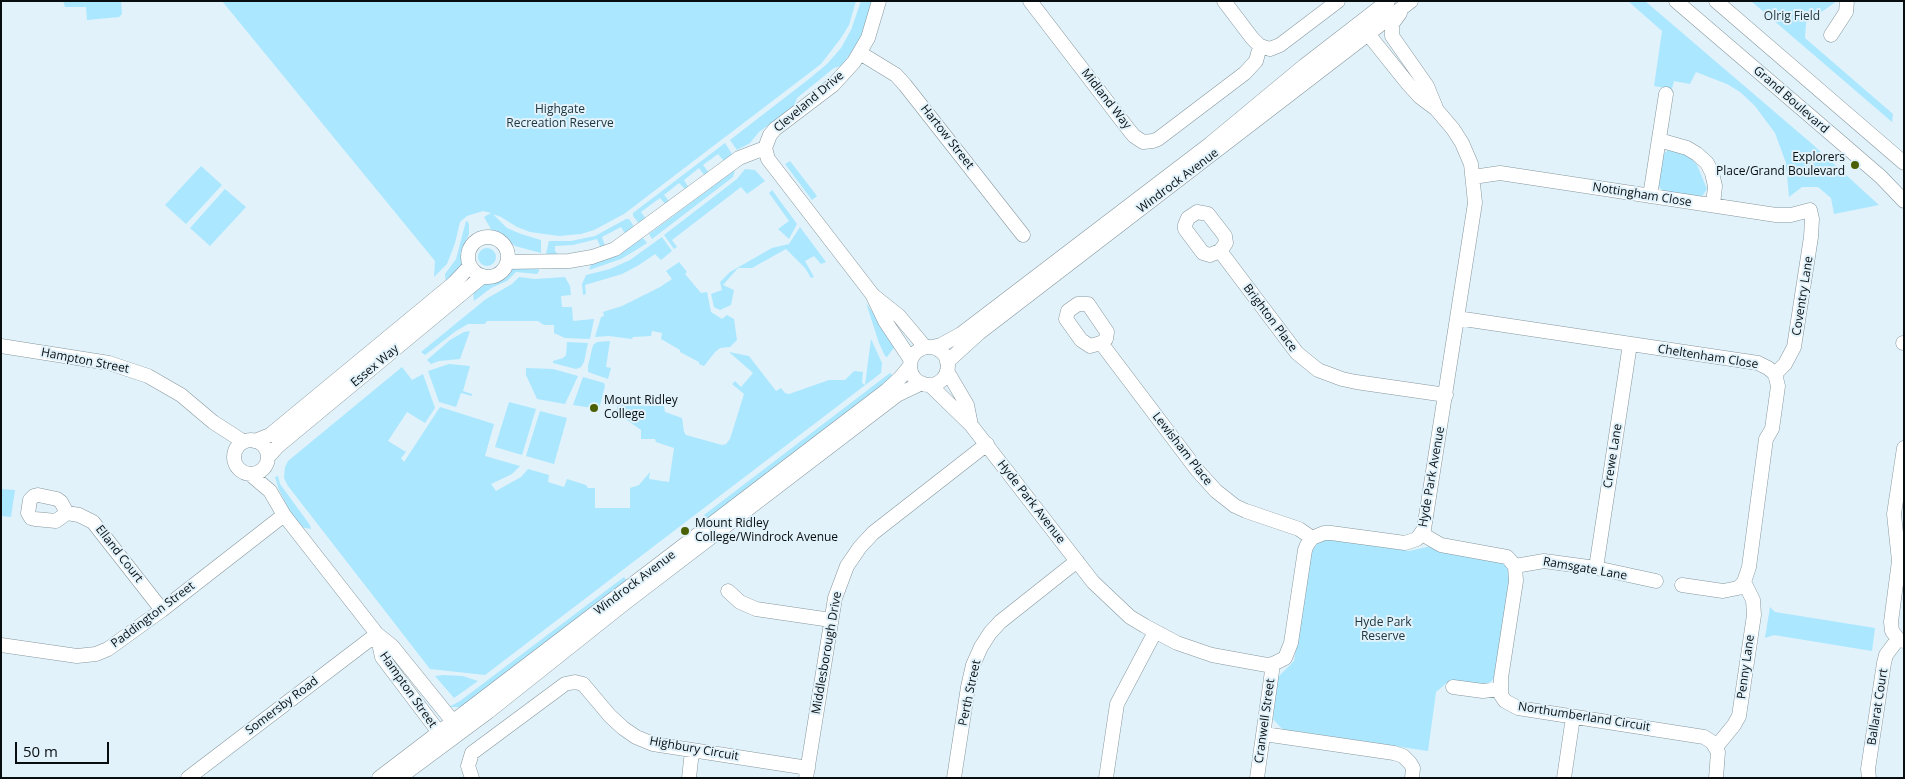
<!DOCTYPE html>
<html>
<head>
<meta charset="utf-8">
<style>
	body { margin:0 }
	#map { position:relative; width:1905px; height:779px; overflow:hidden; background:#e1f2fa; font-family:"Open Sans",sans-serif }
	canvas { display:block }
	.frame { position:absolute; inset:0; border:2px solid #080e10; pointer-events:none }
	.scale { position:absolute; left:15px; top:742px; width:94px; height:22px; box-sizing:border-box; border:2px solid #080e10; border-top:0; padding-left:6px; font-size:15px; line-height:18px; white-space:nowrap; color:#080e10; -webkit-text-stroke:4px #e1f2fa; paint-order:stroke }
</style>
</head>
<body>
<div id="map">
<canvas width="1905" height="779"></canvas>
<div class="frame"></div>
<div class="scale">50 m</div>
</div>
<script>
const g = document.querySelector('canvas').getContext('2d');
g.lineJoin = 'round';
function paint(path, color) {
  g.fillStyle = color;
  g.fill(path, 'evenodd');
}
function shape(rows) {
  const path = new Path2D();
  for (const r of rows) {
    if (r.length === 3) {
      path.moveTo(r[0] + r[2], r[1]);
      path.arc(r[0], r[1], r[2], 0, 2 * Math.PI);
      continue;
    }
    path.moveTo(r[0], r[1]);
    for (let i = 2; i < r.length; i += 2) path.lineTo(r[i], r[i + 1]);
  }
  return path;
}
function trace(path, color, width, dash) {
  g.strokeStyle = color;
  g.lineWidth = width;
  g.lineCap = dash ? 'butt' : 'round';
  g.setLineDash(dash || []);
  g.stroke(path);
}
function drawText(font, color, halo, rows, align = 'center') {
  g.font = font + ' "Open Sans",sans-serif';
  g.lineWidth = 4;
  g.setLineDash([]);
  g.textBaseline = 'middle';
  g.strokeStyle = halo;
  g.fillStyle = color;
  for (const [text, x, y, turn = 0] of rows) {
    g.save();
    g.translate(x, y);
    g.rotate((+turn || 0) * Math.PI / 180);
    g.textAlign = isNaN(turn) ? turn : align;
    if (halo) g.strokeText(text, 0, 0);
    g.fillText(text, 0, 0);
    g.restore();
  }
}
paint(shape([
	[63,1,121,1,122,14,119,17,87,20,86,7,65,7],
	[222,1,856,1,849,25,841,38,821,64,624,214,594,230,581,234,559,236,530,232,517,227,501,217,493,214,507,228,521,234,541,240,541,253,515,246,501,234,492,231,484,217,491,213,483,211,467,216,460,222,455,243,447,264,434,277,435,261],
	[861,1,874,1,866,26,855,48,841,66,834,68,797,98,794,106,759,132,750,143,737,150,730,140,809,79,827,64,841,48,851,30],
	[1628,1,1645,1,1811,143,1879,205,1834,214,1831,198,1818,187,1802,187,1789,197,1786,163,1775,133,1755,106,1740,92,1727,84,1696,72,1690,84,1674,81,1672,89,1654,86,1662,31],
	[1751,1,1837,1,1806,23,1805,38,1893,114,1892,122],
	[725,143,732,154,724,161,718,154,703,165,709,173,705,176,699,168,684,180,689,188,686,190,679,183,664,195,670,202,666,205,660,198,653,203,641,212,647,220,640,225,633,216,633,213],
	[1668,150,1686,153,1697,165,1707,189,1701,198,1664,192,1659,187,1658,181,1661,156],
	[790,161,817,196,812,200,785,164],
	[201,166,222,185,186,224,165,205],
	[745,169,755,170,765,181,747,194,741,187,672,240,677,247,674,249,664,235,737,179],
	[735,170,733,177,652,239,649,234],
	[225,189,246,207,210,246,190,228],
	[772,190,797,224,789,239,778,229,789,221,769,193],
	[626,219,629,219,635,228,626,235,621,227,602,237,605,246,601,248,597,239,573,245,555,246,555,251,558,254,546,254,549,241,571,241,595,236],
	[466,221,467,221,469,224,469,234,465,243,463,260,461,265,446,284,445,274,456,259],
	[800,227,826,262,821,264,814,256,805,261,814,277,811,278,805,268,786,249,752,268,738,268,723,285,734,290,731,305,720,310,714,307,711,294,722,290,720,282,730,272,772,248,789,244],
	[662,237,672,251,661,260,655,254,639,265,622,274,585,285,586,294,583,295,582,284,586,275,610,269,630,260],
	[643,238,647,243,636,250,621,259,589,270,591,264,622,252],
	[487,257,9],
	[679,262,687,272,685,274,701,293,707,292,711,312,722,319,727,315,734,319,737,340,730,347,720,348,715,352,704,366,699,364,699,362,680,352,680,350,661,339,662,333,652,331,651,336,633,337,632,339,609,336,595,337,601,317,604,316,603,312,622,306,660,287,672,279,666,271],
	[514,267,539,268,539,271,537,274,516,272,507,281,491,288,474,301,473,291,485,284,499,280],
	[519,277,535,279,565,277,570,286,571,295,561,296,562,307,572,307,573,321,594,319,590,339,565,338,554,333,554,325,544,325,538,321,487,321,485,324,468,324,456,331,425,355,421,352,486,299,512,284],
	[866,303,896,345,887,357,885,356,879,343],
	[470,331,460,359,439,361,431,364,427,360,450,340,464,332],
	[871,339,882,363,881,373,485,675,430,669,288,486,284,478,285,467,288,461,402,367,412,380,423,374,435,408,425,423,407,412,388,441,406,452,401,458,404,462,440,407,494,424,485,456,520,466,512,474,491,484,496,491,521,477,528,469,549,475,548,482,564,487,567,479,586,485,588,488,595,488,595,508,630,508,630,488,639,485,650,472,649,479,669,482,674,448,656,442,655,439,641,439,641,430,616,412,618,405,664,406,665,412,682,418,684,432,686,435,722,445,726,444,730,439,744,394,732,384,735,381,741,387,753,373,729,352,749,356,776,391,781,388,785,393,789,394,829,380,845,380,854,371,863,372,862,383,865,385],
	[610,341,606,367,611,368,608,379,588,372,588,366,593,345,597,342],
	[567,342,588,343,584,362,581,367,576,369,553,363,553,361,563,358,566,355],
	[449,364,470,366,463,391,472,394,472,396,461,393,456,407,439,402,428,371],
	[526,368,553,369,578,376,565,404,537,399,526,375],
	[890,373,895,378,709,521,704,515],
	[583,377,604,383,605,386,599,409,573,405],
	[509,402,536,409,522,455,495,447],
	[540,411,567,418,554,464,526,456],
	[278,476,280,484,310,525,311,529,300,527,291,513,279,490,275,477],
	[1,489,15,490,11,517,1,516],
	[1332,538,1409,551,1431,546,1499,561,1506,566,1509,573,1510,581,1495,676,1491,682,1482,686,1449,681,1436,692,1428,751,1295,731,1284,731,1273,719,1277,678,1294,661,1311,553,1316,545,1324,539],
	[624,577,628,583,464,707,449,707,460,701],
	[1770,607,1775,612,1875,628,1872,651,1774,635,1765,638],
	[443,675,463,676,478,681,454,698,435,676]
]), '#abe7ff');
const minor = shape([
	[879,1,868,38,854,62,833,85,775,129,770,135,765,148,768,159,872,294,885,321,911,360],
	[1030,1,1129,130,1134,136,1143,142,1153,141,1158,139,1245,73,1256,61,1260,46],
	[1224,1,1252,38,1260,46,1270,49,1280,45,1338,1],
	[1676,1,1837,139,1881,177,1904,201],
	[1716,1,1904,163],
	[1400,13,1392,24,1392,36,1427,86,1436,108],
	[1831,35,1846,12,1847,1],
	[860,53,896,75,905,85,1023,235],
	[1659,140,1687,148,1697,154,1707,163,1712,173,1715,186,1713,205],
	[1473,177,1500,173,1776,215,1791,215,1810,210,1812,219,1811,237,1794,347,1785,364,1775,374],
	[1650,196,1666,94],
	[488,257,20],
	[1220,251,1226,243,1225,236,1208,214,1197,212,1188,218,1185,225,1185,229,1203,253,1210,255,1220,251,1297,353,1318,370,1342,379,1356,382,1446,395],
	[507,262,569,261,592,257,615,249,739,158,765,148],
	[874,296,899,316,925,347],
	[1457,318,1758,363,1768,368,1775,374,1778,386,1772,429,1766,439,1749,567,1744,582,1738,588,1723,591,1682,585],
	[1101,343,1106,339,1107,332,1088,304,1078,304,1068,311,1066,319,1081,340,1090,346,1101,343,1197,470,1216,491,1235,506,1246,511,1299,529,1312,538],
	[1903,343,1904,343],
	[1,346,109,363,148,376,181,395,213,422,244,442],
	[932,347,941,345,961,334,1210,144,1304,66,1388,1],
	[929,366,19],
	[947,362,979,333,1411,1],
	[947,371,967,405,971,425],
	[930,385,971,425,1093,582,1130,617,1145,626,1177,643,1212,655,1267,665,1273,664,1285,658,1291,643,1305,550,1307,545,1312,538,1324,533,1331,533,1405,543,1417,539,1424,529,1475,203,1471,164,1462,143,1453,129,1436,109,1420,97,1409,85,1360,24],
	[251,457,17],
	[255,441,270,435,454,283,470,266],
	[1904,448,1894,514,1899,561,1891,622,1892,631,1898,639,1904,641],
	[268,457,278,446,483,276],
	[251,475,270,491,284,515,377,634,392,646,459,729],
	[67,513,61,502,57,499,38,495,34,496,30,500,28,513,31,518,35,519,56,521,67,513,79,515,93,522,162,610],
	[1422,534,1441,545,1507,557,1515,566,1516,581,1501,678,1501,695,1505,701,1518,708,1704,737,1712,742,1718,752,1716,778],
	[1515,566,1544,561,1596,568,1656,581],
	[1596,568,1630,344],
	[728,591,740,602,756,609,831,620],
	[377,634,382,657,444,739],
	[1,645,77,656,96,654,108,649,162,610,284,515],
	[1453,687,1483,691,1500,689],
	[1264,734,1394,753,1403,756,1410,763,1413,768,1412,778],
	[1716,747,1734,725,1739,716,1754,615,1753,600,1744,582],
	[188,778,377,634],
	[379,778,887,390,900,378,910,366],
	[399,778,488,712,625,603,884,405,897,395,922,383],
	[472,778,468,766,472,753,565,684,575,682,583,684,610,716,623,728,636,737,653,744,808,768],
	[689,778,692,751],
	[806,778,835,598,847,566,860,547,873,533,987,444],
	[954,778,968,687,973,665,981,647,990,633,1000,622,1077,561],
	[1106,778,1117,704,1155,632],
	[1257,778,1273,664],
	[1564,778,1573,717],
	[1869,778,1868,769,1884,663,1886,655,1898,639]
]);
trace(minor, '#87979e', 15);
trace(minor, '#fff', 14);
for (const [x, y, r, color] of [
	[1855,165,5,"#4b5f05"],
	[594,408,5,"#4b5f05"],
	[685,531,5,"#4b5f05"]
]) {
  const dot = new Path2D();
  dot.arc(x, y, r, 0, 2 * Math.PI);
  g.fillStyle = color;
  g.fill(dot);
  trace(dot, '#e1f2fa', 2);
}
drawText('12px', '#21373f', '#e1f2fa', [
	["Olrig Field",1792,17],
	["Highgate",560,110],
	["Recreation Reserve",560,124],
	["Hyde Park",1383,623],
	["Reserve",1383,637]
]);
drawText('12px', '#080e10', '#e1f2fa', [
	["Midland Way",1106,99,52],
	["Grand Boulevard",1791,100,41],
	["Cleveland Drive",809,102,-40],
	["Hartow Street",947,137,52],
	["Windrock Avenue",1178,181,-37],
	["Nottingham Close",1642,195,9],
	["Coventry Lane",1803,296,-81],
	["Brighton Place",1270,318,53],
	["Cheltenham Close",1708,357,9],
	["Hampton Street",85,361,11],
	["Essex Way",375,366,-40],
	["Lewisham Place",1182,449,52],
	["Crewe Lane",1613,456,-81],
	["Hyde Park Avenue",1432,477,-80],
	["Hyde Park Avenue",1031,502,52],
	["Elland Court",119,554,52],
	["Ramsgate Lane",1585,569,10],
	["Windrock Avenue",635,583,-37],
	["Paddington Street",153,615,-37],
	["Middlesborough Drive",827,653,-80],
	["Penny Lane",1746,667,-82],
	["Hampton Street",408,690,55],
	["Perth Street",970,693,-78],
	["Somersby Road",282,706,-37],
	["Ballarat Court",1878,707,-81],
	["Northumberland Circuit",1584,717,9],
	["Cranwell Street",1265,721,-82],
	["Highbury Circuit",694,749,10]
]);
drawText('12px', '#080e10', '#e1f2fa', [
	["Explorers",1845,158,"right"],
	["Place/Grand Boulevard",1845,172,"right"],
	["Mount Ridley",604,401],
	["College",604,415],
	["Mount Ridley",695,524],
	["College/Windrock Avenue",695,538]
], 'left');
</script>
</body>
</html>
